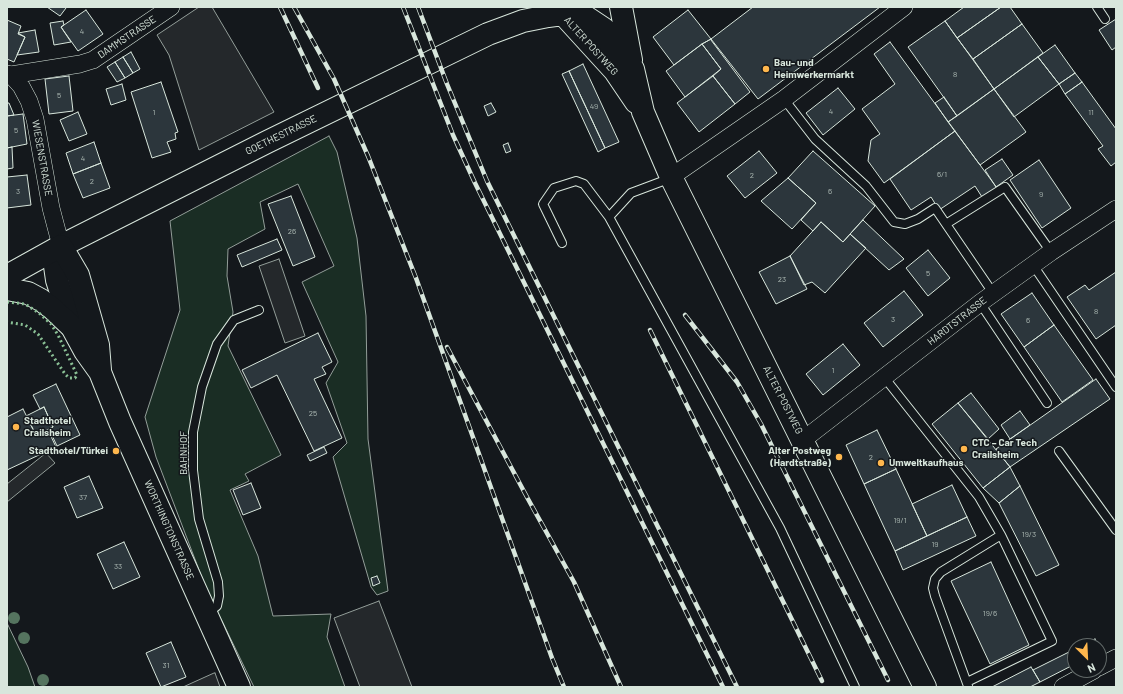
<!DOCTYPE html>
<html>
<head>
<meta charset="utf-8">
<style>
	body { margin:0 }
	#map { position:relative; width:1123px; height:694px; overflow:hidden; background:#14181c; font-family:Barlow,sans-serif }
	canvas { display:block }
	.frame { position:absolute; inset:0; border:8px solid #d8e6dc; pointer-events:none }
	.north { position:absolute; left:1067px; top:638px; width:40px; height:40px; box-sizing:border-box; background:#14181c; border:1px solid #626a69; border-radius:50%; rotate:156deg; font-size:11px; font-weight:700; line-height:16px; text-align:center; color:#d8e6dc }
	.north::after { content:''; display:block; margin:auto; width:14px; height:18px; background:#ffb74d; clip-path:polygon(50% 0,100% 100%,50% 72%,0 100%) }
</style>
</head>
<body>
<div id="map">
<canvas width="1123" height="694"></canvas>
<div class="frame"></div>
<div class="north">N</div>
</div>
<script>
const g = document.querySelector('canvas').getContext('2d');
g.lineJoin = 'round';
function paint(path, color) {
  g.fillStyle = color;
  g.fill(path, 'evenodd');
}
function shape(rows) {
  const path = new Path2D();
  for (const r of rows) {
    path.moveTo(r[0], r[1]);
    for (let i = 2; i < r.length; i += 2) path.lineTo(r[i], r[i + 1]);
  }
  return path;
}
function trace(path, color, width, dash) {
  g.strokeStyle = color;
  g.lineWidth = width;
  g.lineCap = dash ? 'butt' : 'round';
  g.setLineDash(dash || []);
  g.stroke(path);
}
function drawText(font, color, halo, rows, align = 'center') {
  g.font = font + ' Barlow,sans-serif';
  g.lineWidth = 3;
  g.setLineDash([]);
  g.textBaseline = 'middle';
  g.strokeStyle = halo;
  g.fillStyle = color;
  for (const [text, x, y, turn = 0] of rows) {
    g.save();
    g.translate(x, y);
    g.rotate((+turn || 0) * Math.PI / 180);
    g.textAlign = isNaN(turn) ? turn : align;
    if (halo) g.strokeText(text, 0, 0);
    g.fillText(text, 0, 0);
    g.restore();
  }
}
const green = shape([
	[329,136,337,152,357,238,366,316,368,439,388,591,377,595,371,587,333,457,347,443,326,383,338,362,302,282,334,266,298,184,260,202,265,229,228,249,227,276,233,312,228,346,281,455,245,474,249,481,230,490,258,556,273,616,331,614,327,637,345,687,254,687,224,625,209,596,156,457,145,417,180,310,170,221,329,136],
	[7,623,28,667,35,687,7,687,7,623]
]);
paint(green, '#1a2d24');
trace(green, '#939e99', 1);
const parking = shape([
	[199,7,212,7,274,112,199,150,169,55,157,35,199,7],
	[279,259,305,336,285,343,259,266,279,259],
	[46,453,55,463,7,502,7,484,46,453],
	[379,601,412,687,360,687,334,618,379,601],
	[215,673,220,687,183,687,214,673,215,673]
]);
paint(parking, '#24282b');
trace(parking, '#939e99', 1);
const building = shape([
	[47,7,64,7,66,8,60,16,47,7],
	[753,7,880,7,758,99,711,39,753,7],
	[964,7,1001,7,957,38,945,21,964,7],
	[1001,7,1010,7,1022,24,973,59,957,38,1001,7],
	[86,10,103,34,78,51,61,27,86,10],
	[688,10,711,39,702,44,674,65,653,37,688,10],
	[1116,19,1116,47,1112,50,1099,30,1116,19],
	[7,20,21,26,18,34,25,37,14,62,7,59,7,20],
	[63,21,64,25,61,27,71,42,54,45,50,23,63,21],
	[945,21,994,89,957,116,908,47,945,21],
	[1022,24,1043,53,994,89,973,59,1022,24],
	[35,30,39,52,17,55,25,37,18,33,35,30],
	[711,39,711,40,750,92,735,104,713,76,721,69,702,44,711,39],
	[890,42,955,131,884,183,868,161,871,140,880,134,862,109,895,84,874,54,890,42],
	[702,44,721,69,685,97,666,71,702,44],
	[1055,45,1075,73,1059,84,1038,57,1055,45],
	[131,52,140,69,133,73,123,57,131,52],
	[123,57,133,73,125,78,115,62,123,57],
	[1038,57,1059,84,1014,117,994,89,1038,57],
	[115,62,125,78,117,82,107,67,115,62],
	[583,64,619,142,605,148,569,71,583,64],
	[569,71,605,148,598,152,562,74,569,71],
	[1075,73,1082,82,1065,94,1059,84,1075,73],
	[69,76,73,111,49,114,45,79,69,76],
	[713,76,735,104,699,132,677,103,713,76],
	[161,82,178,132,175,133,176,139,167,142,171,152,152,158,131,92,161,82],
	[1082,82,1116,129,1116,162,1111,166,1098,149,1103,146,1065,94,1082,82],
	[122,84,126,100,111,105,106,89,122,84],
	[838,88,855,109,823,135,806,113,838,88],
	[994,89,1026,132,980,165,948,122,994,89],
	[944,97,957,116,948,122,935,103,944,97],
	[7,103,9,103,14,115,7,116,7,103],
	[491,103,496,112,488,116,484,106,491,103],
	[78,112,87,134,69,141,60,120,78,112],
	[23,114,27,144,7,148,7,116,23,114],
	[955,131,997,188,982,197,975,186,939,210,931,197,911,210,890,179,955,131],
	[94,142,101,163,73,174,66,153,94,142],
	[508,143,511,151,506,153,503,145,508,143],
	[12,147,13,168,7,169,7,148,12,147],
	[759,151,777,173,745,198,727,176,759,151],
	[813,151,875,206,843,242,821,222,813,231,801,220,816,203,788,178,813,151],
	[1002,159,1013,175,996,187,985,170,1002,159],
	[1039,160,1071,208,1042,228,1010,180,1039,160],
	[101,163,110,188,83,198,73,174,101,163],
	[27,175,31,205,7,208,7,177,27,175],
	[788,178,816,203,792,229,761,201,788,178],
	[291,196,315,257,293,266,268,204,291,196],
	[863,220,904,259,889,270,850,234,863,220],
	[821,222,843,242,850,234,866,248,825,293,812,282,804,285,790,256,821,222],
	[277,239,282,250,242,267,237,255,277,239],
	[928,250,950,278,928,296,906,268,928,250],
	[790,256,807,289,776,304,759,272,790,256],
	[1116,272,1116,325,1096,339,1067,297,1085,285,1089,290,1116,272],
	[904,291,923,315,883,347,864,323,904,291],
	[1032,293,1054,325,1024,347,1001,314,1032,293],
	[1054,325,1093,380,1062,402,1024,347,1054,325],
	[318,333,332,362,322,367,326,374,314,379,342,438,314,451,277,375,251,388,242,370,318,333],
	[843,344,860,365,823,395,806,374,843,344],
	[1096,379,1110,399,1010,467,996,449,1096,379],
	[56,384,80,435,57,446,49,429,53,427,44,407,40,409,33,395,56,384],
	[971,393,999,429,988,439,958,403,971,393],
	[958,403,1010,467,983,488,932,424,958,403],
	[44,407,53,427,36,435,26,416,44,407],
	[23,409,36,435,48,430,56,447,7,470,7,417,23,409],
	[1020,411,1030,425,1010,439,1001,425,1020,411],
	[877,430,896,469,864,484,846,445,877,430],
	[324,447,327,453,310,461,307,455,324,447],
	[1010,467,1020,486,999,503,983,488,1010,467],
	[896,469,927,536,895,551,864,484,896,469],
	[89,476,103,508,77,518,64,487,89,476],
	[251,483,261,508,243,515,233,490,251,483],
	[952,485,967,517,927,536,912,504,952,485],
	[1020,486,1059,565,1036,576,999,503,1020,486],
	[967,517,976,536,903,570,895,551,967,517],
	[124,542,140,577,113,589,97,554,124,542],
	[991,562,1029,645,990,664,951,581,991,562],
	[377,576,380,583,373,586,371,578,377,576],
	[1095,639,1098,646,1080,646,1095,639],
	[171,642,186,677,161,687,146,653,171,642],
	[1075,649,1075,664,1040,682,1033,670,1075,649],
	[1031,667,1040,682,1030,687,992,687,1031,667]
]);
paint(building, '#2c363c');
trace(building, '#d8e6dc', 1);
const lane = shape([
	[1097,7,1105,19],
	[784,99,815,139,866,186,894,222,905,224,918,219,935,208,993,293],
	[671,178,631,193,609,217,780,528,855,687],
	[946,224,1005,187,1051,252],
	[562,243,543,204,554,188,576,181,584,184,609,217],
	[1033,265,1116,387],
	[980,303,1047,403],
	[884,377,979,497,1001,535,1052,641,967,682],
	[1059,451,1116,530],
	[207,614,217,606,219,596,218,582,199,519,193,470,193,432,202,387,217,344,234,320,259,310],
	[968,686,935,596,933,588,935,579,941,572,1001,535]
]);
const street = shape([
	[7,74,11,75,21,86,29,101,35,119,51,208,61,246],
	[11,75,80,64,93,60,171,7],
	[671,177,784,99,904,7],
	[803,440,980,303,1051,252,1116,209],
	[1099,667,1116,658],
	[1063,687,1094,670]
]);
const secondary = shape([
	[621,7,631,60],
	[563,14,615,71,636,102],
	[72,327,57,280,55,266,61,246,267,142,488,34,523,21,548,16,563,14,586,17,604,29,633,69,643,112,671,177,925,687]
]);
const primary = shape([
	[7,276,61,246,78,275,98,345,100,370],
	[7,289,28,293,41,300,53,309,72,327,85,351,100,372,120,422,239,687]
]);
trace(lane, '#d8e6dc', 10);
trace(street, '#d8e6dc', 18);
trace(secondary, '#d8e6dc', 24);
trace(primary, '#d8e6dc', 24);
trace(lane, '#14181c', 8);
trace(street, '#14181c', 17);
trace(secondary, '#14181c', 22);
trace(primary, '#14181c', 22);
const rail = shape([
	[280,7,318,88],
	[294,7,334,79,368,156,416,278,552,658,564,687],
	[403,7,453,135,475,183,723,687],
	[418,7,447,84,487,181,737,687],
	[685,315,737,382,761,424,888,680],
	[650,330,822,681],
	[447,347,528,499,574,582,621,687]
]);
trace(rail, '#d8e6dc', 4.5);
trace(rail, '#14181c', 3, [9]);
trace(shape([
	[7,302,25,304,39,313,51,324,58,335,77,375,75,378,69,378,65,374,38,334,25,325,7,322]
]), '#8ac095', 3, [2, 3]);
g.fillStyle = '#55745f';
for (const [x, y] of [
	[14,618],
	[24,638],
	[43,680]
]) {
  g.beginPath();
  g.arc(x, y, 6, 0, 2 * Math.PI);
  g.fill();
}
for (const [x, y, r, color] of [
	[766,69,4,"#ffb74d"],
	[16,427,4,"#ffb74d"],
	[964,449,4,"#ffb74d"],
	[116,451,4,"#ffb74d"],
	[839,457,4,"#ffb74d"],
	[881,463,4,"#ffb74d"]
]) {
  const dot = new Path2D();
  dot.arc(x, y, r, 0, 2 * Math.PI);
  g.fillStyle = color;
  g.fill(dot);
  trace(dot, '#14181c', 1.5);
}
drawText('8px', '#adbab4', null, [
	["4",82,31],
	["8",955,74],
	["5",59,95],
	["49",594,106],
	["4",831,111],
	["1",154,112],
	["11",1091,112],
	["5",16,130],
	["4",83,158],
	["6/1",942,174],
	["2",752,175],
	["2",92,181],
	["3",18,191],
	["6",830,191],
	["9",1041,194],
	["26",292,231],
	["5",928,273],
	["23",782,279],
	["8",1096,311],
	["3",893,319],
	["6",1028,320],
	["1",833,370],
	["25",313,413],
	["2",871,457],
	["37",83,497],
	["19/1",900,520],
	["19/3",1029,534],
	["19",935,544],
	["33",118,566],
	["19/6",990,613],
	["31",166,665]
]);
drawText('10px', '#d8e6dc', '#14181c', [
	["DAMMSTRASSE",127,37,-34],
	["ALTER POSTWEG",591,46,48],
	["GOETHESTRASSE",281,135,-26],
	["WIESENSTRASSE",42,158,80],
	["HARDTSTRASSE",957,321,-38],
	["ALTER POSTWEG",783,400,63],
	["BAHNHOF",184,453,-90],
	["WORTHINGTONSTRASSE",169,530,66]
]);
drawText('bold 10px', '#d8e6dc', '#14181c', [
	["Bau- und",774,63],
	["Heimwerkermarkt",774,75],
	["Stadthotel",24,421],
	["Crailsheim",24,433],
	["CTC – Car Tech",972,443],
	["Crailsheim",972,455],
	["Stadthotel/Türkei",108,451,"right"],
	["Alter Postweg",831,451,"right"],
	["(Hardtstraße)",831,463,"right"],
	["Umweltkaufhaus",889,463]
], 'left');
</script>
</body>
</html>
